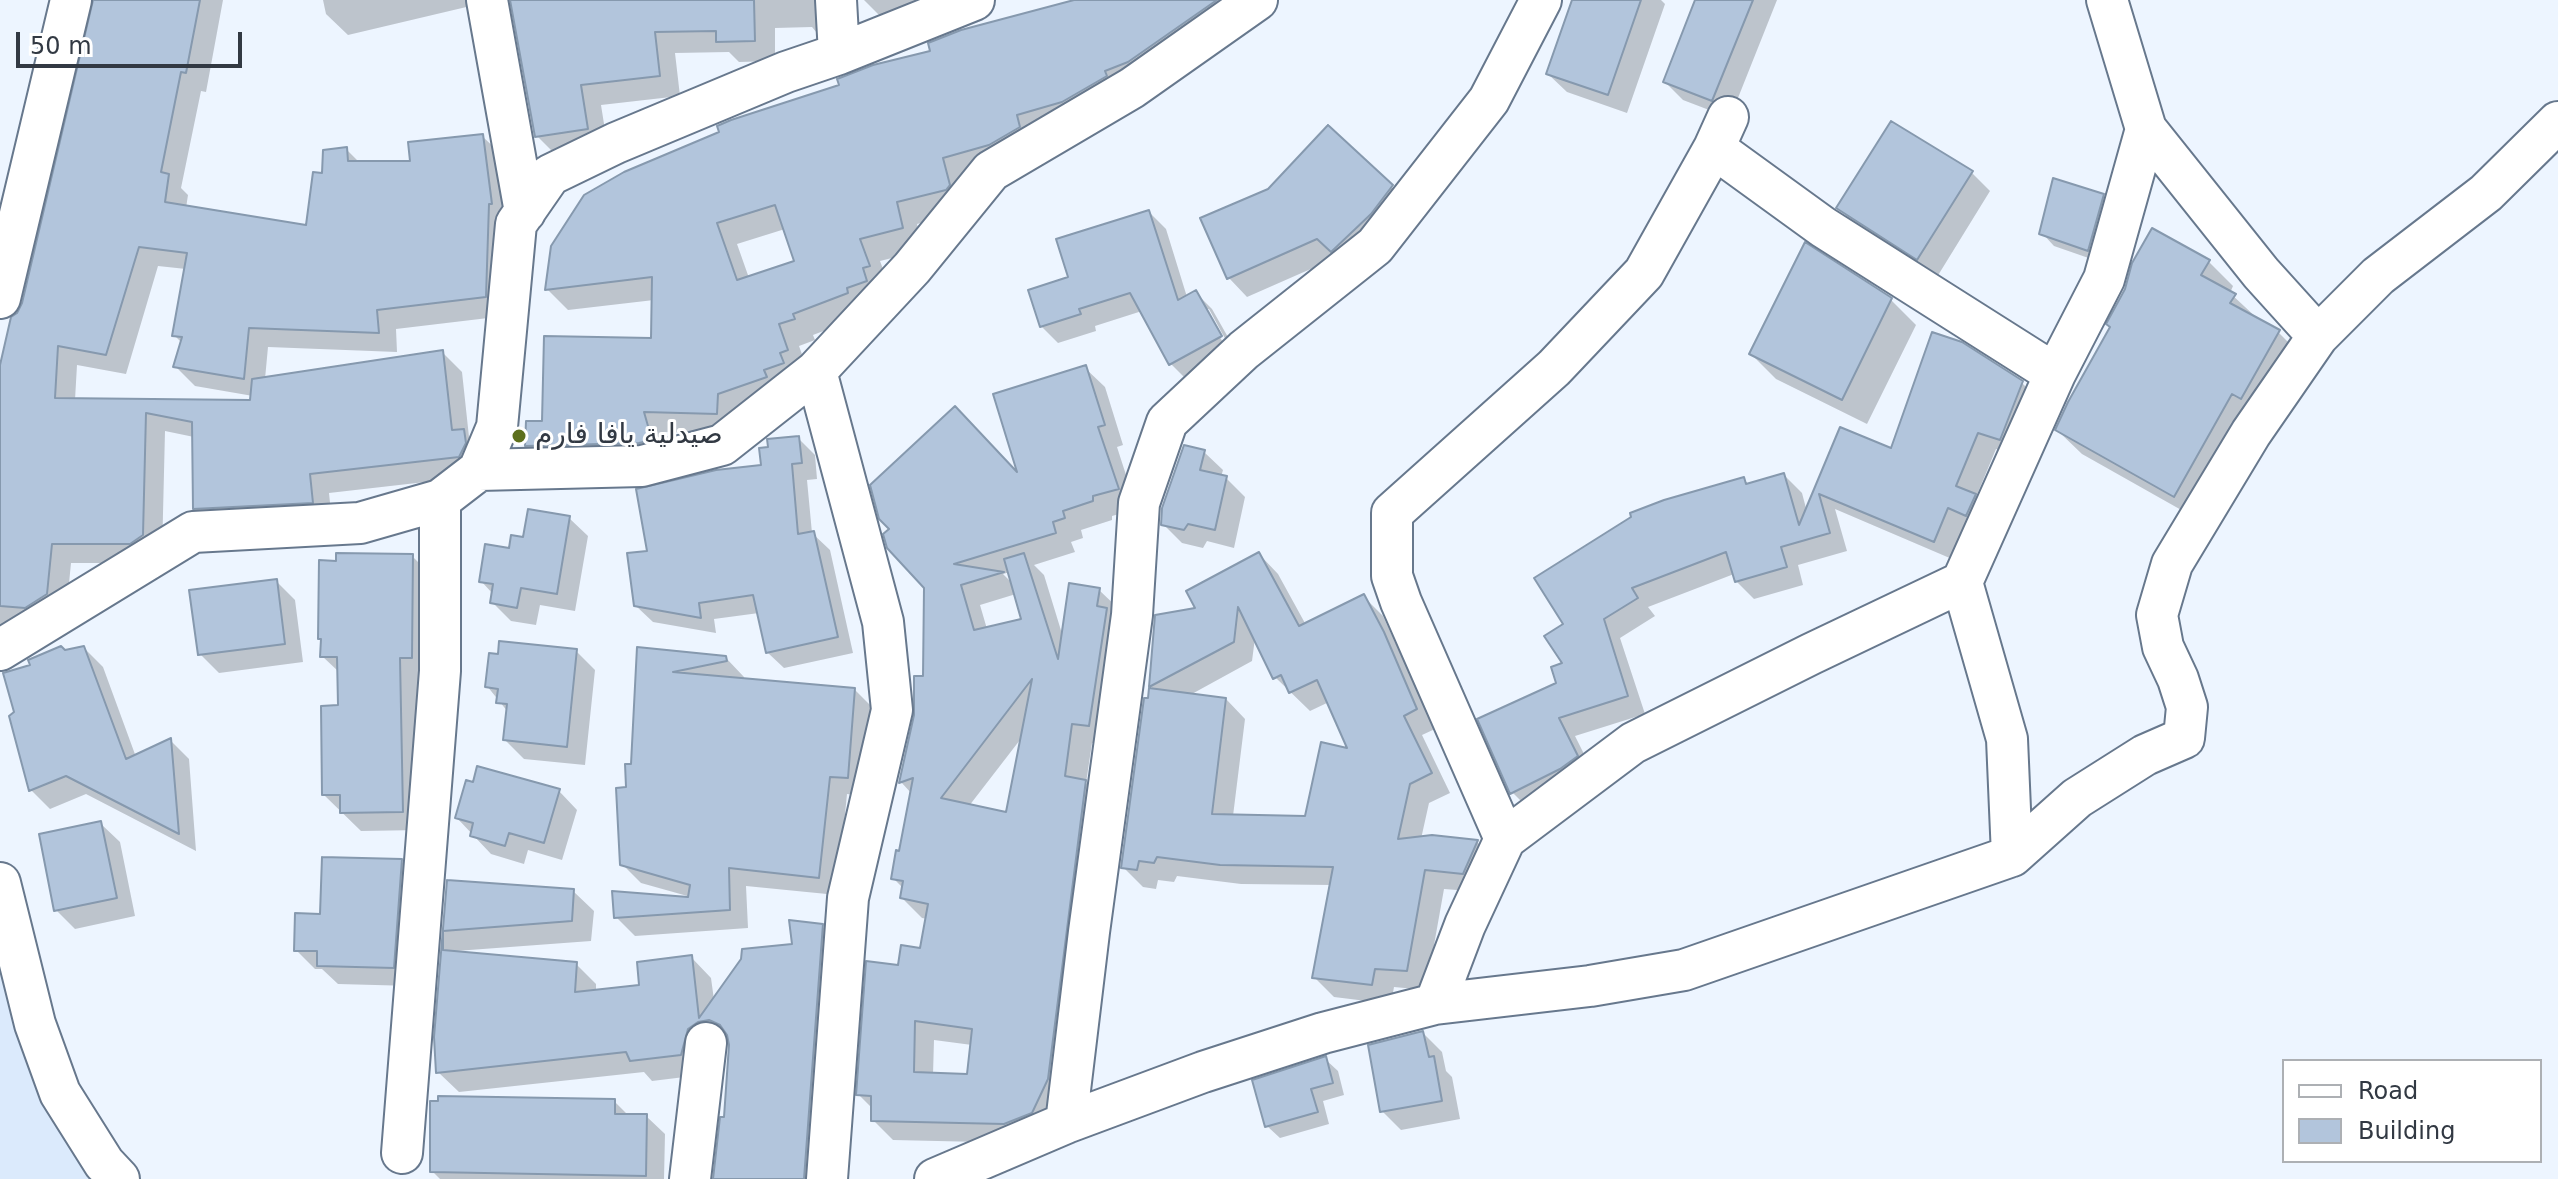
<!DOCTYPE html>
<html>
<head>
<meta charset="utf-8">
<style>
	body { margin:0 }
	#map { position:relative; width:2558px; height:1179px; overflow:hidden; background:#edf5ff; font-family:"DejaVu Sans",sans-serif }
	canvas { display:block }
	.legend { position:absolute; left:2282px; top:1059px; width:260px; height:104px; box-sizing:border-box; background:#fff; border:2px solid #adb0b4; margin:0; padding:10px 14px; list-style:none; font-size:24px; color:#323943 }
	.legend li { display:flex; align-items:center; gap:16px; height:40px }
	.legend b { width:40px; border:2px solid #adb0b4 }
	.scale { position:absolute; left:16px; top:32px; width:226px; height:36px; box-sizing:border-box; border:4px solid #323943; border-top:0; padding-left:10px; font-size:24px; line-height:28px; white-space:nowrap; color:#323943; -webkit-text-stroke:6px #fff; paint-order:stroke }
</style>
</head>
<body>
<div id="map">
<canvas width="2558" height="1179"></canvas>
<ul class="legend">
<li><b style="height:10px;background:#fff"></b>Road</li>
<li><b style="height:22px;background:#b2c5dc"></b>Building</li>
</ul>
<div class="scale">50 m</div>
</div>
<script>
const g = document.querySelector('canvas').getContext('2d');
g.lineJoin = 'round';
function paint(path, color) {
  g.fillStyle = color;
  g.fill(path, 'evenodd');
}
function shape(rows) {
  const path = new Path2D();
  for (const r of rows) {
    path.moveTo(r[0], r[1]);
    for (let i = 2; i < r.length; i += 2) path.lineTo(r[i], r[i + 1]);
  }
  return path;
}
function trace(path, color, width, dash) {
  g.strokeStyle = color;
  g.lineWidth = width;
  g.lineCap = dash ? 'butt' : 'round';
  g.setLineDash(dash || []);
  g.stroke(path);
}
function drawText(font, color, halo, rows, align = 'center') {
  g.font = font + ' "DejaVu Sans","Noto Sans Arabic",sans-serif';
  g.lineWidth = 6;
  g.setLineDash([]);
  g.textBaseline = 'middle';
  g.strokeStyle = halo;
  g.fillStyle = color;
  for (const [text, x, y, turn = 0] of rows) {
    g.save();
    g.translate(x, y);
    g.rotate((+turn || 0) * Math.PI / 180);
    g.textAlign = isNaN(turn) ? turn : align;
    if (halo) g.strokeText(text, 0, 0);
    g.fillText(text, 0, 0);
    g.restore();
  }
}
paint(shape([
	[0,928,52,1110,91,1179,0,1179]
]), '#dbeafc');
paint(shape([
	[95,0,223,0,206,92,201,91,181,188,188,195,186,208,308,228,324,175,346,149,360,163,412,163,482,136,502,155,510,223,505,316,396,329,397,352,268,347,265,379,442,352,462,372,469,437,483,451,478,476,329,493,332,522,215,528,195,508,194,437,165,431,162,555,150,563,71,563,66,614,0,631,0,367,24,304],
	[158,266,186,269,174,335,182,343,175,366,195,386,253,396,252,402,75,400,77,365,126,374],
	[323,0,496,0,348,35,326,14],
	[512,0,850,0,834,29,817,33,812,27,775,28,775,61,739,62,729,52,675,53,680,96,601,105,608,149,558,157,537,136],
	[864,0,941,0,882,18],
	[1084,0,1268,0,968,211,917,224,924,250,880,261,890,288,868,314,813,335,815,340,799,346,808,371,738,434,664,432,672,461,549,466,527,445,544,423,653,340,654,300,568,310,547,289,841,87],
	[785,229,797,262,749,278,737,244],
	[1574,0,1661,0,1665,4,1627,113,1567,92,1548,74],
	[1697,0,1777,0,1730,118,1683,100,1665,82],
	[1328,127,1411,205,1338,257,1247,297,1229,278],
	[1972,173,1990,191,1937,277,1857,227,1839,208],
	[2103,195,2116,208,2100,262,2054,246,2042,233],
	[1149,212,1166,229,1187,297,1195,292,1212,309,1237,353,1188,381,1171,364,1142,311,1095,326,1096,331,1058,343,1041,326,1071,278],
	[1204,309,1209,309,1228,344,1225,346],
	[1805,245,1891,300,1916,325,1867,424,1776,379,1751,354],
	[2209,262,2233,286,2230,293,2259,320,2278,332,2303,357,2199,520,2082,454,2057,430],
	[1085,368,1105,387,1123,445,1117,447,1137,509,1112,516,1112,520,1081,530,1083,538,1071,542,1075,552,1034,565,1044,575,1063,637,1099,590,1119,609,1108,745,1092,743,1086,783,1105,802,1067,1099,1025,1143,893,1140,873,1120,873,1109,858,1094,899,968,922,950,928,919,922,918,902,898,904,889,893,878,901,853,912,794,901,782,925,678,926,587,1021,478],
	[1010,572,1014,585,1003,574],
	[1016,594,1024,620,987,629,980,605],
	[1023,736,1008,815,969,806],
	[934,1040,972,1045,968,1077,933,1075],
	[2021,382,2039,400,2018,457,1996,449,1976,497,1993,514,1952,559,1835,509,1847,551,1798,565,1803,585,1754,599,1736,581,1734,574,1648,607,1655,616,1620,638,1645,714,1575,736,1594,774,1530,810,1512,792,1565,664,1566,624,1743,479,1749,485,1784,475,1802,493,1807,512,1841,430,1892,451],
	[798,438,815,455,817,479,807,480,812,533,830,550,853,653,784,668,767,652,759,613,714,619,716,633,653,622,636,606,650,552],
	[1204,452,1223,470,1221,477,1226,478,1245,497,1234,548,1207,541,1203,548,1182,543,1163,524],
	[569,518,588,536,575,611,540,605,536,625,511,621,492,602,493,594,481,581,510,550,525,539],
	[1259,554,1278,574,1306,625,1364,597,1383,616,1435,729,1422,735,1450,793,1429,803,1421,839,1477,842,1497,862,1483,892,1444,889,1426,990,1394,987,1391,1004,1334,997,1314,977,1332,885,1241,884,1177,876,1174,882,1158,880,1156,889,1143,887,1123,867,1150,701,1155,691,1151,687,1157,617,1198,609],
	[1255,638,1275,677,1310,711,1329,702,1350,751,1307,818,1233,816,1245,719,1226,699,1190,695,1252,661],
	[412,556,431,575,430,676,419,676,421,830,361,831,324,795,340,707,339,672,322,656,322,641,320,638,338,563],
	[276,581,295,600,303,662,219,673,200,654],
	[84,648,103,667,136,757,171,741,189,759,196,851,86,794,50,809,31,790,12,716,17,713,32,666,65,652],
	[639,649,726,658,744,677,744,680,854,689,873,708,866,796,847,794,837,895,746,886,748,928,635,936,616,917,691,897,641,883,622,864,628,789,633,766],
	[576,651,595,670,585,765,524,759,505,740,508,712,487,686],
	[559,791,577,810,562,860,528,850,524,864,491,854,457,818],
	[101,824,120,842,135,916,75,929,56,910],
	[401,861,420,880,412,986,338,984,322,969,315,969,296,950,322,916],
	[448,882,573,891,594,911,591,941,456,951,456,953,576,964,596,984,596,992,642,987,691,957,711,978,714,1000,822,926,842,946,825,1179,715,1179,726,1119,730,1040,717,1042,701,1075,652,1081,644,1072,459,1092,438,1072,436,1037],
	[1423,1033,1442,1052,1446,1071,1452,1077,1460,1119,1401,1130,1382,1111],
	[1325,1059,1338,1071,1344,1095,1323,1101,1329,1124,1280,1138,1267,1126],
	[614,1101,629,1116,646,1116,665,1134,664,1179,440,1179,432,1171]
]), '#0003');
const building = shape([
	[93,0,200,0,186,73,181,72,161,172,169,174,165,202,306,225,313,172,322,173,323,150,347,147,348,161,410,161,408,142,483,134,492,204,489,204,486,297,377,310,379,333,249,328,244,379,173,367,182,337,172,336,187,253,139,247,106,355,58,346,55,398,250,400,252,379,443,350,452,430,464,429,466,443,459,457,310,474,313,503,193,509,192,422,146,413,143,535,130,544,52,544,47,594,25,608,0,606,0,365,11,317,17,313,22,303,93,0],
	[510,0,754,0,755,41,716,42,716,31,655,32,660,76,581,85,588,129,535,137,510,0],
	[1074,0,1217,0,1128,62,1105,71,1107,76,1062,102,1017,115,1020,127,989,145,943,158,950,185,946,190,897,202,903,228,860,239,870,266,863,268,867,281,847,288,848,293,793,314,795,319,779,324,788,350,780,353,784,363,764,370,767,377,718,394,717,414,644,412,652,440,639,443,525,446,526,421,542,421,544,336,651,338,652,277,545,290,551,246,584,195,624,172,719,132,717,126,731,120,839,85,837,79,873,65,930,51,928,43,961,30,1074,0],
	[775,205,794,261,737,280,717,223,775,205],
	[1572,0,1641,0,1608,95,1546,74,1572,0],
	[1695,0,1753,0,1712,101,1663,82,1695,0],
	[1891,121,1973,171,1917,260,1836,208,1891,121],
	[1328,125,1393,185,1371,214,1331,252,1317,239,1227,279,1200,218,1268,189,1328,125],
	[2053,178,2104,194,2088,251,2039,234,2053,178],
	[1149,210,1178,300,1196,290,1222,336,1169,365,1130,293,1079,309,1081,314,1040,327,1028,290,1068,277,1056,239,1149,210],
	[2152,228,2210,260,2201,275,2236,294,2230,303,2280,330,2241,399,2232,394,2174,497,2055,430,2068,402,2110,327,2106,324,2125,289,2132,263,2152,228],
	[1805,242,1892,298,1842,400,1749,354,1805,242],
	[1932,332,1962,342,2023,381,2000,440,1978,433,1956,486,1976,494,1966,516,1948,508,1934,542,1819,494,1830,533,1781,547,1787,567,1735,582,1726,552,1632,588,1638,598,1604,619,1628,696,1559,718,1578,756,1560,769,1510,794,1477,719,1556,683,1551,667,1562,663,1544,636,1563,624,1534,578,1631,517,1630,513,1664,500,1744,477,1746,484,1784,473,1799,525,1840,427,1891,448,1932,332],
	[1086,365,1105,425,1098,427,1119,489,1093,496,1093,501,1063,511,1065,518,1053,522,1056,533,954,564,1004,572,961,585,974,630,1021,619,1004,559,1024,553,1058,659,1069,583,1100,588,1097,606,1107,608,1089,726,1072,724,1065,776,1086,780,1048,1079,1032,1113,1004,1124,871,1121,871,1096,856,1095,866,961,898,965,901,945,920,948,928,904,900,898,903,881,891,879,896,850,899,851,913,778,899,783,914,715,914,676,923,676,924,588,887,548,883,534,889,529,879,519,870,485,955,406,1017,472,993,394,1086,365],
	[1032,679,1006,812,941,798,1032,679],
	[915,1021,972,1029,967,1074,914,1072,915,1021],
	[799,436,802,463,792,464,798,534,814,531,838,637,766,653,753,595,699,603,701,618,634,606,627,553,647,551,636,489,716,470,761,465,759,448,768,447,767,439,799,436],
	[1184,445,1205,450,1200,470,1227,476,1215,530,1188,524,1184,530,1161,525,1162,508,1184,445],
	[528,509,570,516,557,594,521,588,517,608,490,603,493,584,479,582,485,544,509,548,511,535,523,537,528,509],
	[1259,552,1299,626,1364,594,1384,632,1417,709,1404,716,1432,773,1410,784,1398,839,1432,835,1478,840,1463,874,1425,870,1407,971,1375,969,1372,985,1312,978,1333,867,1220,865,1157,857,1154,863,1139,861,1137,870,1121,868,1144,698,1148,698,1149,688,1226,698,1212,814,1305,816,1321,742,1347,748,1317,680,1289,693,1281,675,1273,679,1238,607,1234,642,1149,687,1155,615,1195,608,1186,591,1259,552],
	[336,553,413,554,412,658,400,658,403,812,340,813,340,795,322,795,321,706,338,705,337,657,320,657,321,639,318,639,319,560,336,561,336,553],
	[277,579,285,644,198,655,189,590,277,579],
	[499,641,577,649,567,747,503,740,507,704,496,703,498,689,485,687,489,653,498,654,499,641],
	[61,646,65,650,84,646,126,759,171,738,179,834,66,776,29,791,9,716,14,712,3,673,30,665,28,660,61,646],
	[637,647,726,656,727,661,673,672,855,688,848,778,830,777,819,878,729,868,730,910,614,918,612,891,688,897,690,885,620,865,616,788,626,787,625,764,631,764,637,647],
	[477,766,560,789,544,843,509,833,505,846,470,836,473,823,455,818,466,780,473,782,477,766],
	[101,821,117,898,54,911,39,834,101,821],
	[322,857,402,859,394,968,317,966,317,951,294,951,295,913,320,914,322,857],
	[447,880,574,889,572,921,443,931,443,950,577,962,575,992,639,985,637,962,692,955,699,1018,741,959,742,949,792,944,789,920,823,924,804,1179,713,1179,720,1117,724,1117,729,1045,727,1035,720,1025,709,1020,698,1022,688,1029,681,1055,630,1061,626,1052,436,1073,434,1037,447,880],
	[1423,1031,1429,1057,1434,1056,1442,1101,1380,1112,1368,1045,1423,1031],
	[1326,1056,1333,1083,1311,1089,1318,1112,1265,1127,1252,1080,1326,1056],
	[438,1096,615,1099,615,1114,647,1114,646,1176,430,1172,430,1101,438,1101,438,1096]
]);
paint(building, '#b2c5dc');
trace(building, '#8699ae', 2);
const minor = shape([
	[487,0,525,212],
	[836,0,839,54],
	[1714,148,1823,227,2055,374],
	[0,298,71,0],
	[2318,336,2378,276,2486,193,2558,122],
	[816,371,883,622,892,710,848,898,827,1179],
	[479,470,642,466,722,445,816,371,912,268,991,171,1132,88,1257,0],
	[1962,582,2007,739,2012,856],
	[0,650,193,532,360,523,440,500,479,470,497,427,516,224,550,175,616,143,786,72,839,54,974,0],
	[1505,839,1401,602,1392,576,1392,513,1554,368,1644,273,1714,148,1728,117],
	[0,883,35,1024,60,1093,104,1163,119,1179],
	[1435,1004,1465,925,1505,839,1633,743,1811,654,1962,582,2055,374,2104,279,2146,129,2107,0],
	[1066,1123,1089,932,1132,615,1139,503,1167,422,1244,350,1375,246,1489,100,1541,0],
	[402,1153,440,671,440,500],
	[690,1179,706,1043],
	[935,1179,1066,1123,1203,1072,1323,1033,1435,1004,1590,986,1684,970,2012,856,2077,798,2145,755,2184,738,2187,707,2178,679,2163,647,2157,615,2172,564,2251,433,2318,336,2261,273,2146,129]
]);
trace(minor, '#67788d', 44);
trace(minor, '#fff', 40);
for (const [x, y, r, color] of [
	[519,436,8,"#5c6f1c"]
]) {
  const dot = new Path2D();
  dot.arc(x, y, r, 0, 2 * Math.PI);
  g.fillStyle = color;
  g.fill(dot);
  trace(dot, '#fff', 3);
}
drawText('28px', '#323943', '#fff', [
	["صيدلية يافا فارم",535,436]
], 'left');
</script>
</body>
</html>
